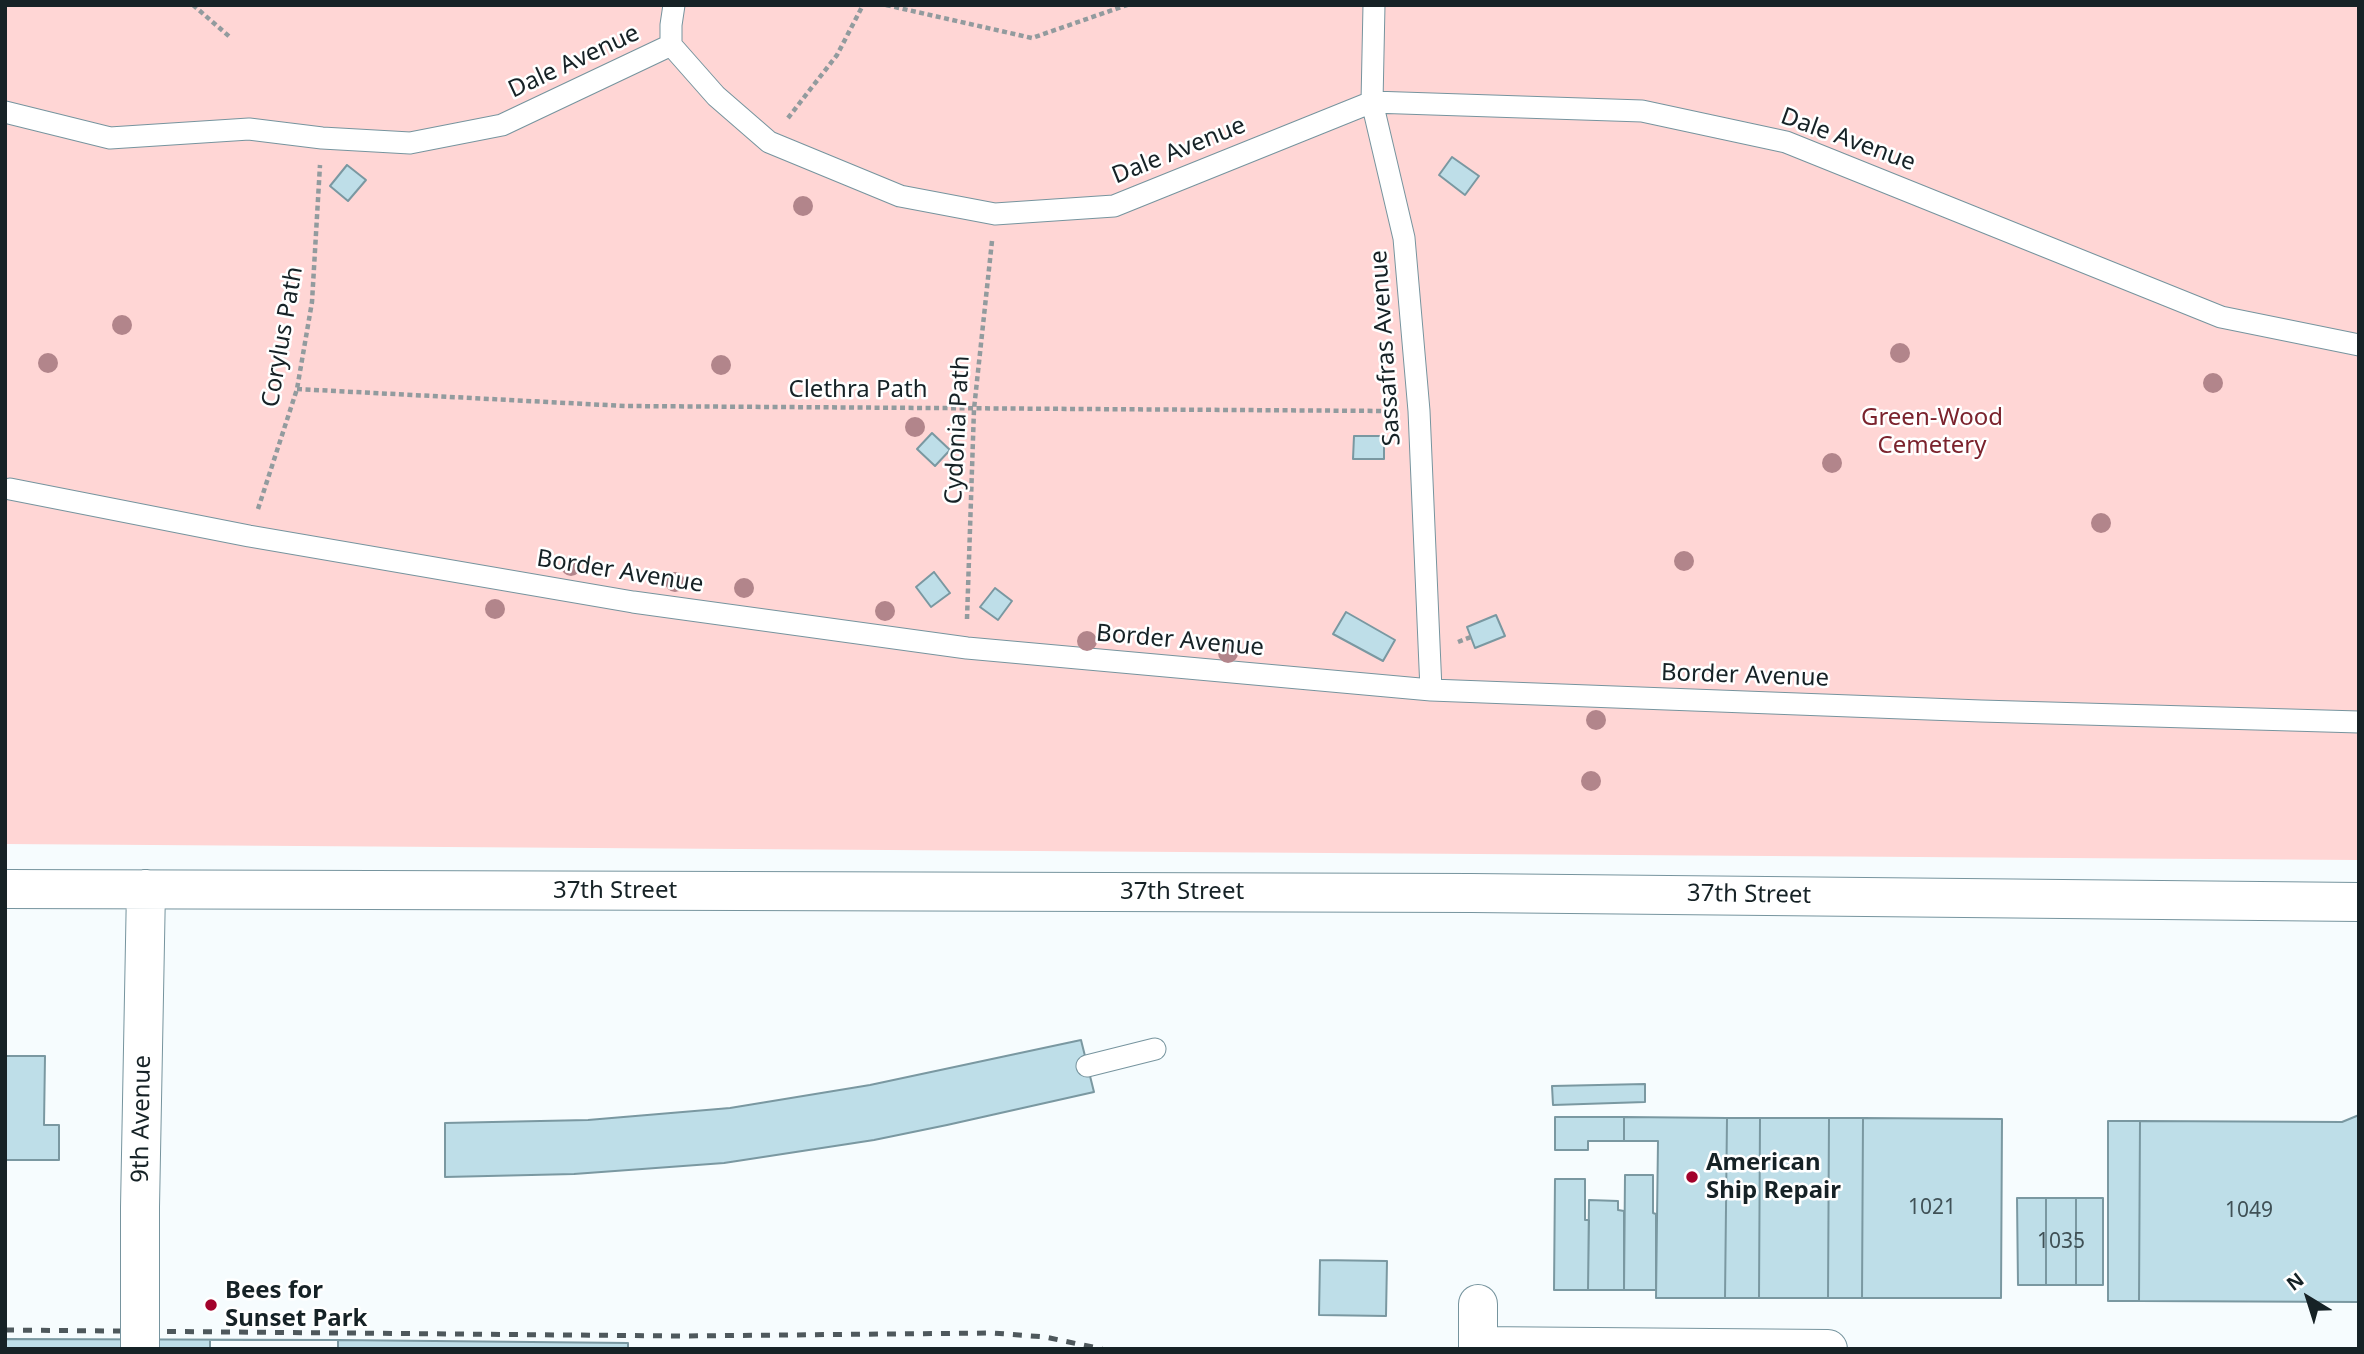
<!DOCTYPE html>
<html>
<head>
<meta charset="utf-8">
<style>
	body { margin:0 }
	#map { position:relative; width:2364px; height:1354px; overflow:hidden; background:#f6fcfe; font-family:"Noto Sans",sans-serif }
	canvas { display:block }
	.frame { position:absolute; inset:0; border:7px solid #162226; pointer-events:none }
	.north { position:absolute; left:2273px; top:1263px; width:70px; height:70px; -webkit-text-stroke:5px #fff; paint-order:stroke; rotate:322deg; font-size:19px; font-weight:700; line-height:28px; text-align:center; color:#162226 }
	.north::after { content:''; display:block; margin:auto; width:24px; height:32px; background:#162226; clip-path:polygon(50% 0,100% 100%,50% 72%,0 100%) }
</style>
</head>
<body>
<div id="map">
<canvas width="2364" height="1354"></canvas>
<div class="frame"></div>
<div class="north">N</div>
</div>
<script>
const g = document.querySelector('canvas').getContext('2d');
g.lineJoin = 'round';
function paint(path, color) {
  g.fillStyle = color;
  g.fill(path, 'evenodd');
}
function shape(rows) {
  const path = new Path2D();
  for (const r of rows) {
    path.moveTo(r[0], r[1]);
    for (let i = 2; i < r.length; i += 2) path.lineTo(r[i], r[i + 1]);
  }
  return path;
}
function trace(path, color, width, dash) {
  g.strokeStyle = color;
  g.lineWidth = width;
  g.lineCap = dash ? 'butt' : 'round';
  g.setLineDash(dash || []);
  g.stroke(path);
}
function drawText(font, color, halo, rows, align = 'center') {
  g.font = font + ' "Noto Sans",sans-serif';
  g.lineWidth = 5;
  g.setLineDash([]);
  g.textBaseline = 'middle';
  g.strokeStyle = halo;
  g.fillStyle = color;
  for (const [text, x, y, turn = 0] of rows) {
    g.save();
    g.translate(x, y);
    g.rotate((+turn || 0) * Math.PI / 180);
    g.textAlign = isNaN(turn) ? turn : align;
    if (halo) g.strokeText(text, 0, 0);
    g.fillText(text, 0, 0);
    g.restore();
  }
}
paint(shape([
	[5,5,2359,5,2359,860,5,844]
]), '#ffd6d5');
const building = shape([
	[1452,157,1479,176,1465,195,1439,175,1452,157],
	[347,165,366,180,348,201,330,186,347,165],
	[932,433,950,450,935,466,917,449,932,433],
	[1354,436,1384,436,1384,459,1353,459,1354,436],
	[934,572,950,593,931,607,916,587,934,572],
	[995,588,1012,601,998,620,980,607,995,588],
	[1346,612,1395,640,1383,661,1333,634,1346,612],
	[1496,615,1505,636,1475,648,1467,627,1496,615],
	[1081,1040,1094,1092,947,1125,874,1140,724,1163,574,1174,445,1177,445,1123,588,1120,730,1108,870,1085,1081,1040],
	[5,1056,45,1056,44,1125,59,1125,59,1160,5,1160,5,1056],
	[1645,1084,1645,1102,1553,1105,1552,1086,1645,1084],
	[2359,1115,2359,1302,2139,1301,2140,1121,2342,1122,2359,1115],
	[1555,1117,1624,1117,1624,1141,1588,1141,1588,1150,1555,1150,1555,1117],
	[1624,1117,1727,1118,1725,1298,1656,1298,1658,1141,1624,1141,1624,1117],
	[1727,1118,1760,1118,1759,1298,1725,1298,1727,1118],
	[1760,1118,1829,1118,1828,1298,1759,1298,1760,1118],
	[1829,1118,1863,1118,1862,1298,1828,1298,1829,1118],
	[1863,1118,2002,1119,2001,1298,1862,1298,1863,1118],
	[2108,1121,2140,1121,2139,1301,2108,1301,2108,1121],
	[1625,1175,1653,1175,1653,1213,1656,1214,1656,1290,1624,1290,1625,1175],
	[1555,1179,1585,1179,1585,1220,1589,1220,1588,1290,1554,1290,1555,1179],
	[2017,1198,2046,1198,2046,1285,2018,1285,2017,1198],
	[2046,1198,2076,1198,2076,1285,2046,1285,2046,1198],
	[2076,1198,2103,1198,2103,1285,2076,1285,2076,1198],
	[1589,1200,1618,1201,1618,1210,1624,1211,1624,1290,1588,1290,1589,1200],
	[1320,1260,1387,1261,1386,1316,1319,1315,1320,1260],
	[5,1339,338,1340,628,1343,628,1349,5,1349,5,1339],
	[210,1340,338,1340,338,1349,210,1349,210,1340]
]);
paint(building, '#bedee8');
trace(building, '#7a98a1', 2);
const service = shape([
	[1374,5,1372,102,1404,238,1419,411,1431,690],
	[671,45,671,25,674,5],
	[5,112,110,138,249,129,322,138,410,143,502,125,671,45,716,96,769,142,900,196,995,214,1114,206,1372,102,1642,111,1786,142,2221,317,2359,345],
	[10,489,249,536,633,602,967,648,1431,690,1981,711,2359,722],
	[1087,1066,1155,1049]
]);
const minor = shape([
	[5,889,1471,893,2359,902],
	[140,1291,140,1207,146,889],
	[1478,1346,1828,1349],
	[1478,1349,1478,1304]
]);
trace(service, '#76949e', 23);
trace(minor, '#76949e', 40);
trace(shape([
	[193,5,231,38],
	[886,5,1032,38,1127,5],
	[788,118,837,55,863,5],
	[297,389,625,406,1390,411],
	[258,509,297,389,312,302,320,165],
	[967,619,974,409,992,241],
	[1458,642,1471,637]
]), '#929b9e', 4.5, [5, 3.5]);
trace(service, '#fff', 21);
trace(minor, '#fff', 38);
trace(shape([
	[5,1330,680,1336,993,1333,1045,1337,1102,1349]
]), '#4e585c', 5, [9, 9]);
const minorBridge = shape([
	[140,1349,140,1291]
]);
trace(minorBridge, '#76949e', 40, []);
trace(minorBridge, '#fff', 38);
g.fillStyle = '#b2858b';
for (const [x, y] of [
	[803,206],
	[122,325],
	[1900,353],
	[48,363],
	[721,365],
	[2213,383],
	[915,427],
	[1832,463],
	[2101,523],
	[1684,561],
	[571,566],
	[675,582],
	[744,588],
	[495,609],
	[885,611],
	[1087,641],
	[1228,653],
	[1596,720],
	[1591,781]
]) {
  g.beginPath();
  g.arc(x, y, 10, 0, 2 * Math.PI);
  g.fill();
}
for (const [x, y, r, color] of [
	[1692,1177,7,"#a2022b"],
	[211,1305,7,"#a2022b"]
]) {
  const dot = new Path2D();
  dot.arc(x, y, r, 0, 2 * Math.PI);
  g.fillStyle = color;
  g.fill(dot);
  trace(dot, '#fff', 2.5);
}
drawText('21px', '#405156', null, [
	["1021",1932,1208],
	["1049",2249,1211],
	["1035",2061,1242]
]);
drawText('24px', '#162226', '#fff', [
	["Dale Avenue",574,62,-25],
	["Dale Avenue",1848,140,20],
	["Dale Avenue",1179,151,-22],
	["Corylus Path",283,337,-80],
	["Sassafras Avenue",1386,348,-94],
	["Clethra Path",858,390],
	["Cydonia Path",958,430,-87],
	["Border Avenue",620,572,9],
	["Border Avenue",1180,641,5],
	["Border Avenue",1745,676,2],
	["37th Street",615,891],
	["37th Street",1182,892],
	["37th Street",1749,895,1],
	["9th Avenue",142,1119,-89]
]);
drawText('24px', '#7b232d', '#fff', [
	["Green-Wood",1932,418],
	["Cemetery",1932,446]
]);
drawText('bold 24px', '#162226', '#fff', [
	["American",1706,1163],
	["Ship Repair",1706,1191],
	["Bees for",225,1291],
	["Sunset Park",225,1319]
], 'left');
</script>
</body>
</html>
